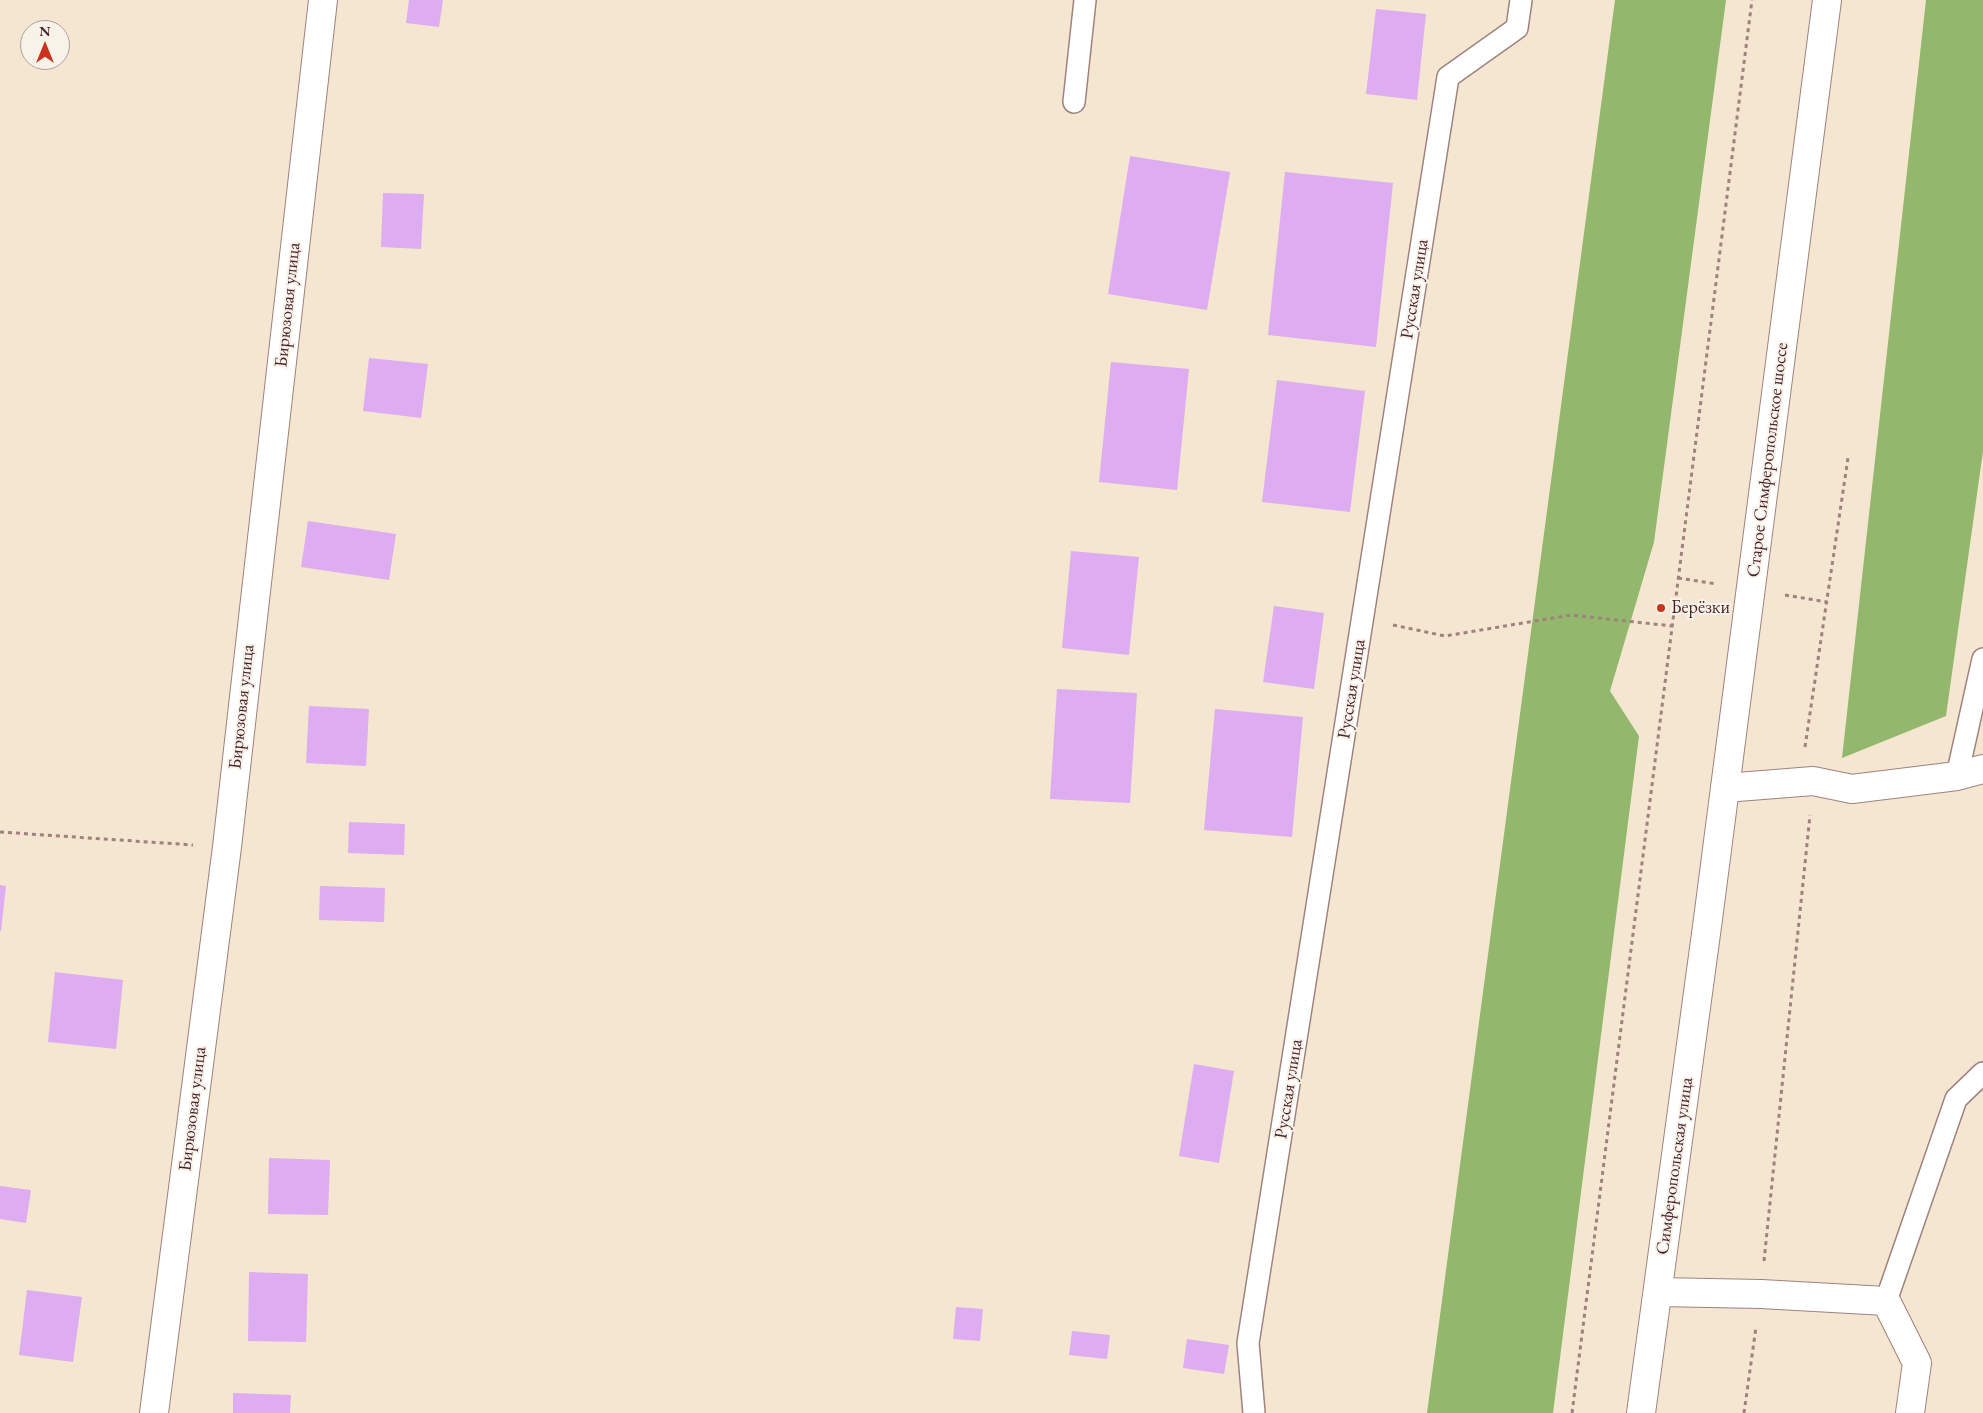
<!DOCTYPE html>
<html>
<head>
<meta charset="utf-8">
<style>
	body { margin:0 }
	#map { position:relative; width:1983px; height:1413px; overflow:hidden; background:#f4e6d0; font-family:"EB Garamond",serif }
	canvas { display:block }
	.north { position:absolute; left:20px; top:20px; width:50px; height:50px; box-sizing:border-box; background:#f7f3e8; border:1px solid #b29e9c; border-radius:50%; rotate:0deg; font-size:14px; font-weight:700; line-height:20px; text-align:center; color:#4a1f2b }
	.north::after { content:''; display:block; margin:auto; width:18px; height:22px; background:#c8321e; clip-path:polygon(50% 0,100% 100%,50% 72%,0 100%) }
</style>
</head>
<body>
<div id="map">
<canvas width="1983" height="1413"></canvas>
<div class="north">N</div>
</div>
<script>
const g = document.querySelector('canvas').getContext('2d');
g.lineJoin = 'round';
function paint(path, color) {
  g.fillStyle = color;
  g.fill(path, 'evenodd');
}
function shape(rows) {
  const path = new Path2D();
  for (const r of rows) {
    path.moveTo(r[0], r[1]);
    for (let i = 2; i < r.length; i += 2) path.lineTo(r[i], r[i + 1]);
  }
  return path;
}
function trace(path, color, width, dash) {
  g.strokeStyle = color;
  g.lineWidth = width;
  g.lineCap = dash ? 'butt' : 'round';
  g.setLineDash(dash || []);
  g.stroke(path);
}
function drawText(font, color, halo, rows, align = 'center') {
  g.font = font + ' "EB Garamond",serif';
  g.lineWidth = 4;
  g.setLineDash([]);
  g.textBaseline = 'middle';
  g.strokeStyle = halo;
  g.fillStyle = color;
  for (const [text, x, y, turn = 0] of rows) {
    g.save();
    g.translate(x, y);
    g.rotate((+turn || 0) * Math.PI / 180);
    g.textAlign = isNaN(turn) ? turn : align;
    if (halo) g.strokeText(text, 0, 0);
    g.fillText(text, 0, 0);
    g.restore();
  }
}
paint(shape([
	[1615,0,1726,0,1654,542,1610,691,1639,736,1553,1413,1427,1413],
	[1926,0,1983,0,1983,451,1946,716,1842,758]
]), '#93b76c');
paint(shape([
	[409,0,443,0,439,27,406,23],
	[1376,9,1426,14,1417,100,1366,94],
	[1130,156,1230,172,1207,310,1108,294],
	[1285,172,1393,183,1376,347,1268,335],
	[383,193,424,194,421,249,381,247],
	[369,358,428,364,421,418,363,411],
	[1111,362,1189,369,1177,490,1099,482],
	[1277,380,1365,391,1350,512,1262,502],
	[308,521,396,534,389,580,301,567],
	[1071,551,1139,557,1129,655,1062,648],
	[1274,606,1324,613,1314,689,1263,682],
	[1057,689,1137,693,1130,803,1050,799],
	[309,706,369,709,366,766,306,763],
	[1215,709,1303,717,1292,837,1204,830],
	[349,822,405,824,404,855,348,853],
	[0,885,6,886,1,931,0,931],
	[320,886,385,888,384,922,319,920],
	[55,972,123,980,116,1049,48,1042],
	[1194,1064,1234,1071,1219,1163,1179,1156],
	[269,1158,330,1160,328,1215,268,1214],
	[0,1186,31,1190,26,1223,0,1219],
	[249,1272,308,1274,306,1342,248,1341],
	[27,1290,82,1297,73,1362,19,1355],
	[956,1307,983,1309,980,1341,953,1339],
	[1072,1331,1110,1335,1107,1359,1069,1355],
	[1187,1339,1229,1345,1224,1374,1183,1368],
	[233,1393,291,1395,290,1413,233,1413]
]), '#deacf1');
const lane = shape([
	[1074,102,1085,0],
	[1957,776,1983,659],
	[1886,1301,1956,1099,1983,1073],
	[1254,1413,1248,1343,1448,77,1517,28,1521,0]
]);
const street = shape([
	[1725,788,1813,781,1852,789,1957,776,1983,769],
	[1658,1292,1761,1294,1886,1301,1917,1363,1910,1413],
	[154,1413,227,847,323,0]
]);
const primary = shape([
	[1641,1413,1708,919,1827,0]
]);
trace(lane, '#9f827e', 24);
trace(street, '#9f827e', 30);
trace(primary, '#9f827e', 30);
trace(shape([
	[1678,578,1717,584],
	[1785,595,1827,602],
	[1393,625,1445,636,1571,615,1672,626],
	[1805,747,1848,458],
	[0,832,193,845],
	[1764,1261,1810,815],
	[1572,1413,1752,0],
	[1744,1413,1756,1327]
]), '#9f827e', 3, [4, 4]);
trace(lane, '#fff', 21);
trace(street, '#fff', 28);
trace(primary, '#fff', 28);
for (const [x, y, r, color] of [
	[1661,608,5,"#c8321e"]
]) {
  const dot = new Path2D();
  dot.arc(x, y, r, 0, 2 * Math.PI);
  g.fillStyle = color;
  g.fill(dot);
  trace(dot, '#f7f3e8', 2);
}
drawText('18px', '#4a1f2b', '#f7f3e8', [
	["Русская улица",1415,289,-81],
	["Бирюзовая улица",288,305,-84],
	["Старое Симферопольское шоссе",1768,460,-83],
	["Русская улица",1352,689,-81],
	["Бирюзовая улица",242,707,-84],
	["Русская улица",1289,1089,-81],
	["Бирюзовая улица",193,1109,-83],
	["Симферопольская улица",1675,1166,-82]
]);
drawText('18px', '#4a1f2b', '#f7f3e8', [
	["Берёзки",1671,608]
], 'left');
</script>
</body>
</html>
